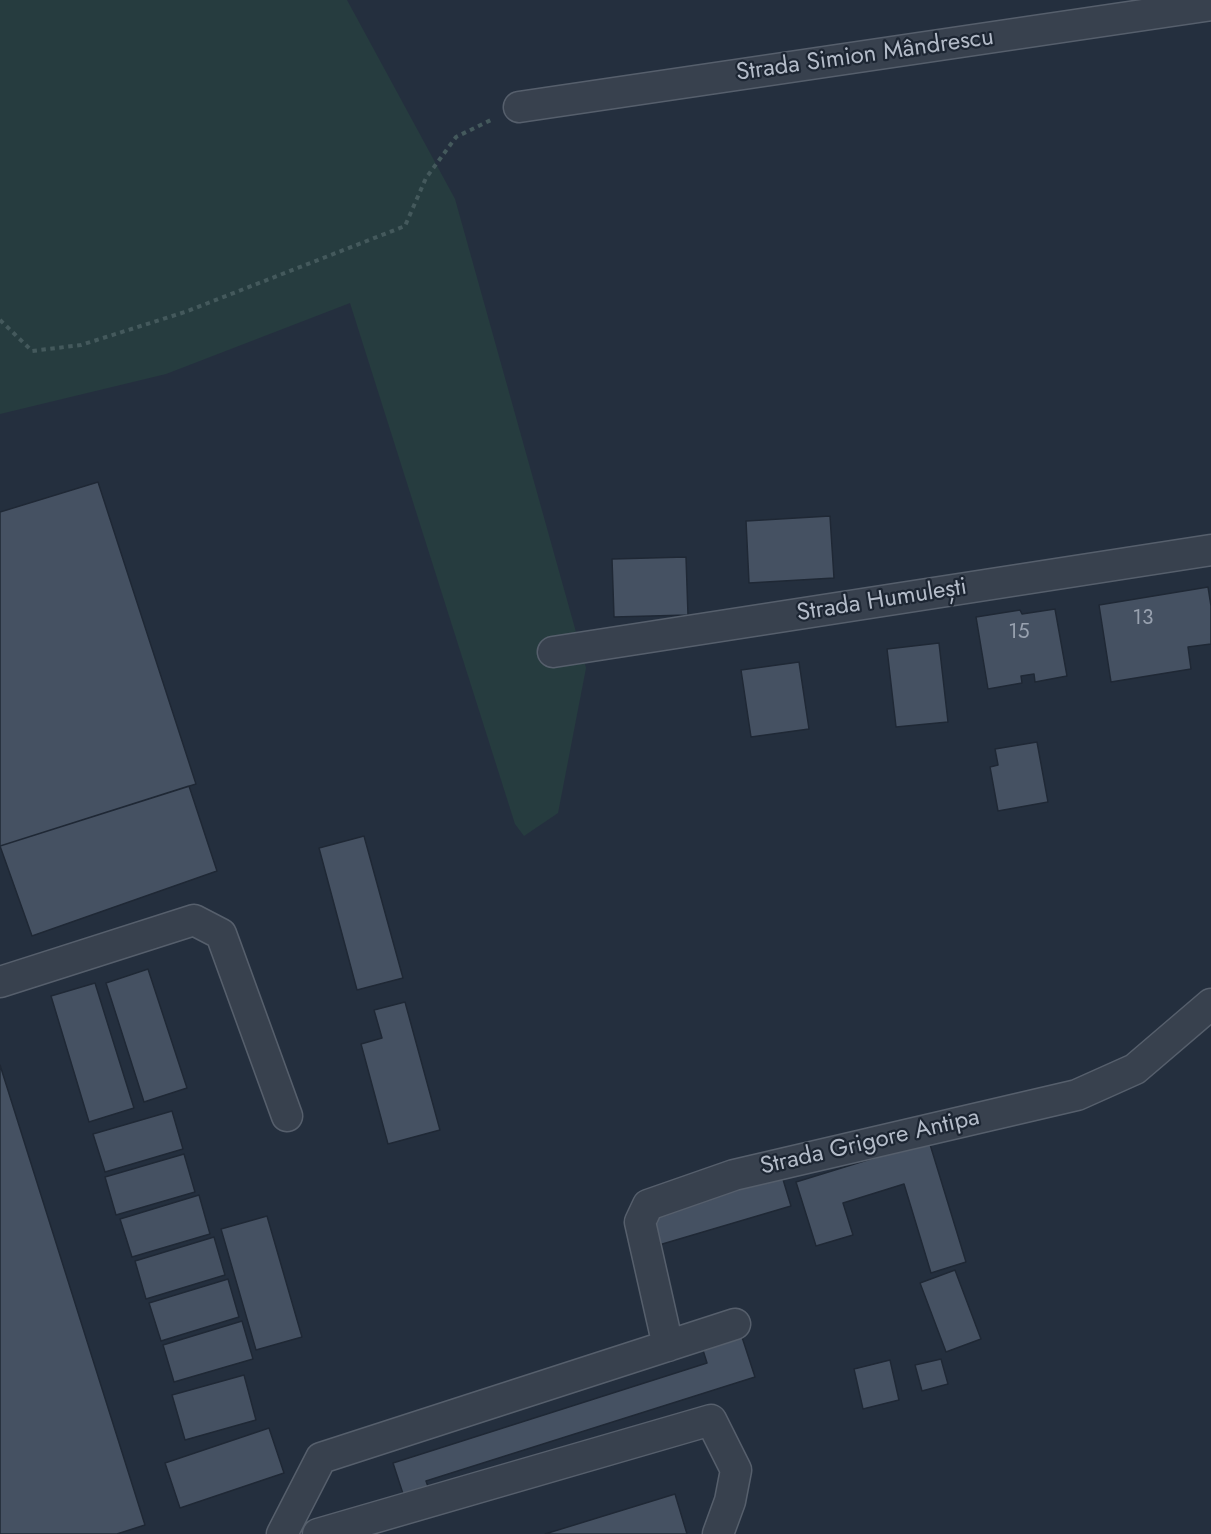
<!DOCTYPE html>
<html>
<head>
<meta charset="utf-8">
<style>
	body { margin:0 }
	canvas { display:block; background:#242f3e }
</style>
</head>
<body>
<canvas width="1211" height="1534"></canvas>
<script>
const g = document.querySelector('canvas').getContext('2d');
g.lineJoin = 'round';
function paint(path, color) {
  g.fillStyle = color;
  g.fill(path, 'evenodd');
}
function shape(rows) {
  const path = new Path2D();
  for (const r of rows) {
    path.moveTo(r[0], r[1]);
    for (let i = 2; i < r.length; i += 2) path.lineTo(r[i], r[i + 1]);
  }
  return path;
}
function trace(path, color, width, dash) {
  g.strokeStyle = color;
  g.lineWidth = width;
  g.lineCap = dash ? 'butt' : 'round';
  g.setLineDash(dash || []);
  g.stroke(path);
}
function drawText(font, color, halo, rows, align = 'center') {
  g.font = font + ' Jost,sans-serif';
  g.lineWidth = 4.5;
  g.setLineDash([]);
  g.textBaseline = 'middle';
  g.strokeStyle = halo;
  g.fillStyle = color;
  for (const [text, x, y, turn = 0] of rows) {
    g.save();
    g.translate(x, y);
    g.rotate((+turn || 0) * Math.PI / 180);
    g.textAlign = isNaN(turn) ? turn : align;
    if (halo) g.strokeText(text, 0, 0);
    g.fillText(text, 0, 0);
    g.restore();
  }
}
paint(shape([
	[0,0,347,0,455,199,586,668,558,813,524,836,515,824,350,303,166,374,0,414]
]), '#263c3f');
const building = shape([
	[98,482,196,784,0,846,0,512,98,482],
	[830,516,834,578,749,583,746,521,830,516],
	[686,557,688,615,614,617,612,559,686,557],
	[1208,587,1211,606,1211,644,1188,647,1191,669,1111,682,1099,605,1208,587],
	[1055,609,1067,676,1035,682,1034,674,1021,676,1022,683,988,689,976,617,1020,610,1022,614,1055,609],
	[939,643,948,722,896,727,887,649,939,643],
	[799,662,809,729,751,737,741,670,799,662],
	[1037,742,1048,802,998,811,990,767,998,765,995,749,1037,742],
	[189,786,217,871,32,936,0,846,189,786],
	[364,836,403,978,357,990,319,848,364,836],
	[148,969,187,1088,144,1102,106,983,148,969],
	[95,983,134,1108,89,1122,51,996,95,983],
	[405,1002,440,1130,388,1144,361,1044,382,1038,374,1010,405,1002],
	[0,1065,145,1525,117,1534,0,1534,0,1065],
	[172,1111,183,1149,105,1172,93,1134,172,1111],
	[929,1141,966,1262,931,1273,904,1184,843,1203,853,1235,816,1246,796,1182,929,1141],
	[184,1154,195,1192,116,1215,105,1177,184,1154],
	[782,1176,791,1206,659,1245,650,1215,782,1176],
	[199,1195,210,1234,132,1257,120,1219,199,1195],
	[267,1216,302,1337,256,1350,221,1229,267,1216],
	[214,1237,225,1275,146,1299,135,1261,214,1237],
	[955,1270,981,1339,946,1352,920,1283,955,1270],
	[228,1279,239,1317,161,1341,149,1303,228,1279],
	[242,1321,253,1359,174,1382,163,1345,242,1321],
	[741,1334,755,1377,426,1481,430,1492,405,1500,393,1463,707,1363,702,1347,741,1334],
	[941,1359,948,1384,922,1391,915,1365,941,1359],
	[890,1360,899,1400,863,1409,854,1369,890,1360],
	[244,1375,256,1420,185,1440,172,1395,244,1375],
	[269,1428,284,1473,180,1508,165,1463,269,1428],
	[675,1494,687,1534,545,1534,675,1494]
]);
paint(building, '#455162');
trace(building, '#1f2835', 1.5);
const minor = shape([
	[519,107,1211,5],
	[553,652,1211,550],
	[0,982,194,920,221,934,287,1116],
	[668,1346,640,1222,648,1205,734,1175,1077,1095,1135,1069,1211,1004],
	[282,1534,321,1458,735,1324],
	[318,1534,711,1420,736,1470,730,1501,718,1534]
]);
trace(minor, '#565f6c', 33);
trace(shape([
	[0,320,32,351,81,345,185,312,405,226,426,178,456,137,493,119]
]), '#44595c', 4, [4.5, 4.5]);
trace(minor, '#38414e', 30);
drawText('21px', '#98a1af', null, [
	["13",1143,619],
	["15",1019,633]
]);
drawText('24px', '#b4bcc9', '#1d2633', [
	["Strada Simion Mândrescu",865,56,-8],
	["Strada Humulești",882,601,-9],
	["Strada Grigore Antipa",870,1143,-13]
]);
</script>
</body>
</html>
